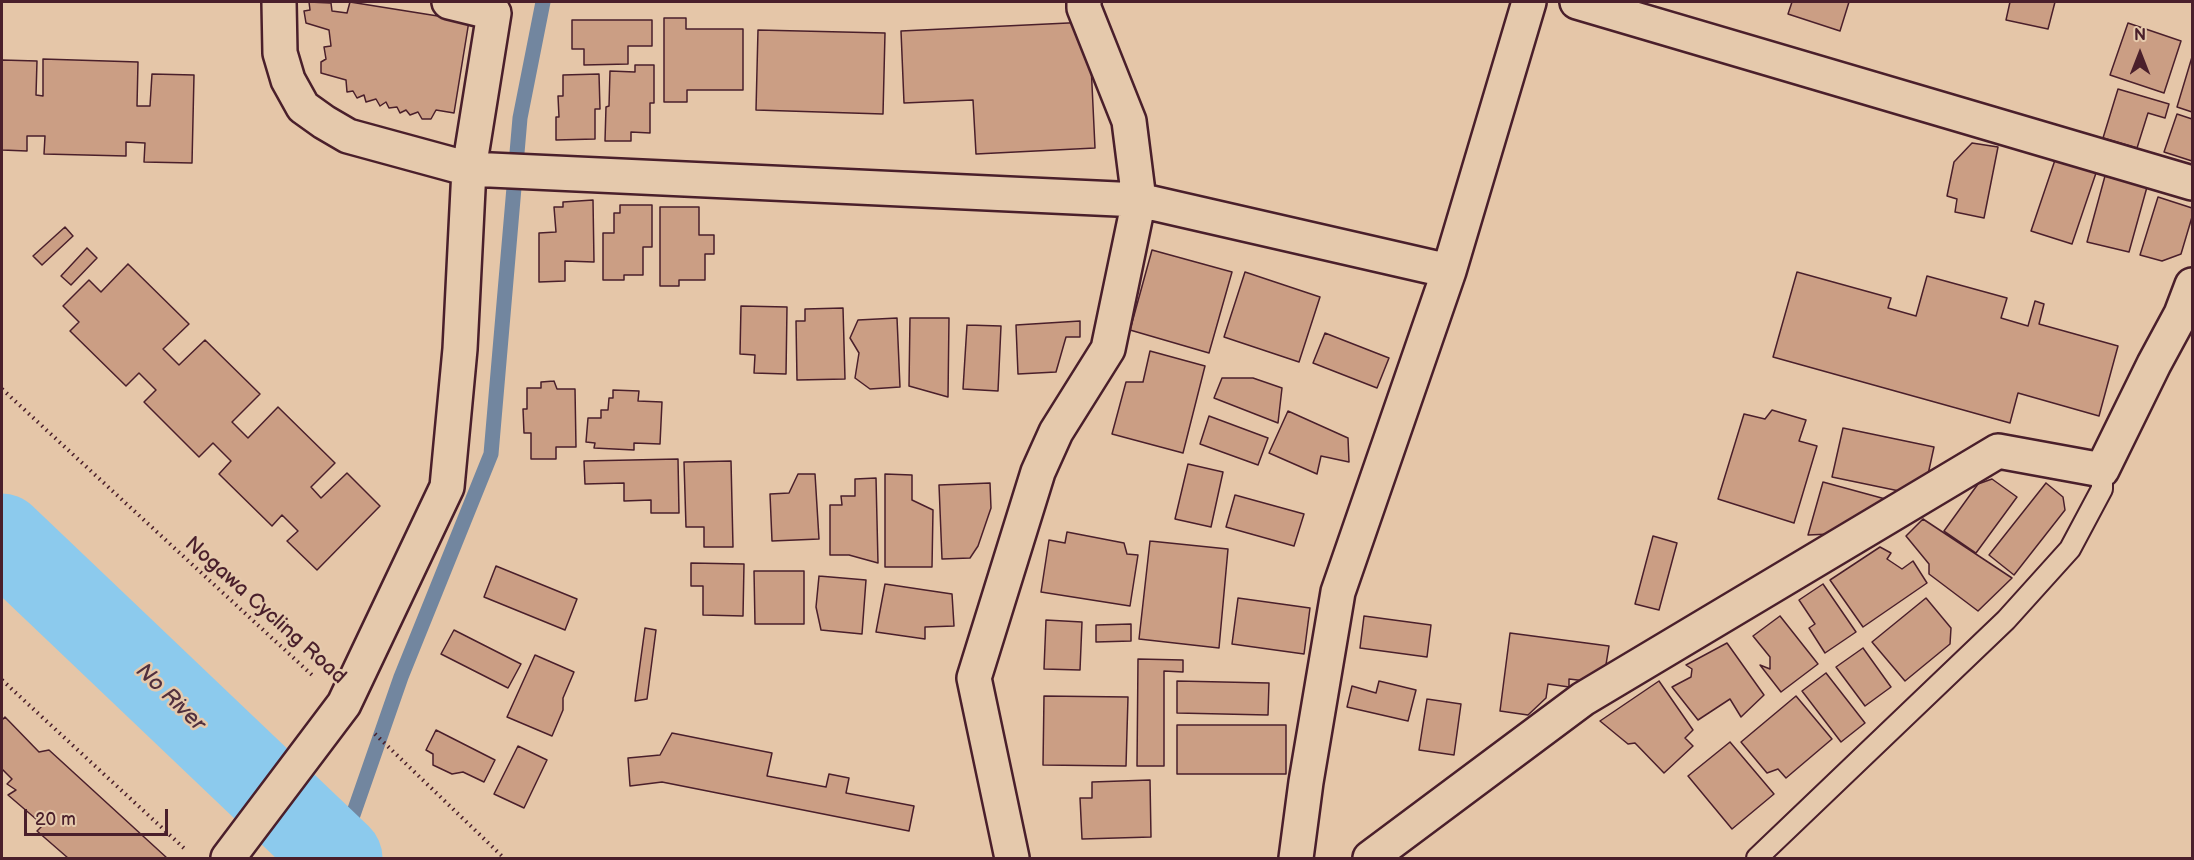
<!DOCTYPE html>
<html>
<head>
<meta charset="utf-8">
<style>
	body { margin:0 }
	#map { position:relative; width:2194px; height:860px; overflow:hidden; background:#e5c6a8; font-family:"Balsamiq Sans",sans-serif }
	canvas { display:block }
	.frame { position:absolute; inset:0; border:3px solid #4a1f2b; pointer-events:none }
	.north { position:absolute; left:2110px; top:24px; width:60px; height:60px; -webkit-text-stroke:4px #e5c9ac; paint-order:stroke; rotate:0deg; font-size:16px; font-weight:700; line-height:24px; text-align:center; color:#4a1f2b }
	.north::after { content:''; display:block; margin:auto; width:21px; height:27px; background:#4a1f2b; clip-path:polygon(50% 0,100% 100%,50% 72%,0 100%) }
	.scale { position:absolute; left:24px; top:809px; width:144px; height:27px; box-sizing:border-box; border:3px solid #4a1f2b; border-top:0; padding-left:8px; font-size:18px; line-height:21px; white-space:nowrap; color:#4a1f2b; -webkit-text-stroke:4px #e5c9ac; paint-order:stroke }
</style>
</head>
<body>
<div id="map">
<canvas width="2194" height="860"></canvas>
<div class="frame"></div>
<div class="north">N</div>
<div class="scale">20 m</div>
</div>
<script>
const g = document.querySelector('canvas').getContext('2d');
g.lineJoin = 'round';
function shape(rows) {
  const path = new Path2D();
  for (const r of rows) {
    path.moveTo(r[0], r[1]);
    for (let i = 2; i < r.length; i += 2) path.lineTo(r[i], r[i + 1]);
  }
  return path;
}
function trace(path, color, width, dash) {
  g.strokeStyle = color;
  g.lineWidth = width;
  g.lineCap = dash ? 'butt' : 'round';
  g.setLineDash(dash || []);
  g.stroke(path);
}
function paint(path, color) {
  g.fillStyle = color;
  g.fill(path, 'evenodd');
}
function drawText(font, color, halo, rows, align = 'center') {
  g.font = font + ' "Balsamiq Sans",sans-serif';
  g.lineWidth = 5;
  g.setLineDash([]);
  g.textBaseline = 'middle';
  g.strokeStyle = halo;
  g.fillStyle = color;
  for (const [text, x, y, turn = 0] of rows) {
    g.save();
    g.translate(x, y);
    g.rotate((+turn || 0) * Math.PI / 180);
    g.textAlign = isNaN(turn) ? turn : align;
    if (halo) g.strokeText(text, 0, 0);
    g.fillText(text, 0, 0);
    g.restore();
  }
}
trace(shape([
	[338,858,401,677,491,454,520,118,543,2]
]), '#72869f', 15);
trace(shape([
	[2,537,339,858]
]), '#8ccaed', 87);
const building = shape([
	[309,2,331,3,332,11,347,13,350,2,469,21,454,113,436,110,431,119,422,119,418,112,410,115,406,110,400,113,397,107,389,108,386,102,380,106,376,99,366,102,364,95,357,98,353,91,347,92,346,80,321,73,321,62,326,59,324,47,331,46,329,30,306,23,304,11,310,10,309,2],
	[1792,2,1849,2,1840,31,1788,14,1792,2],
	[2010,2,2055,2,2048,29,2006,20,2010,2],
	[664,18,686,18,686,29,743,29,743,90,687,90,687,102,664,102,664,18],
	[572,20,652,20,652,46,628,46,628,64,584,65,584,49,572,49,572,20],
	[1089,22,1095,148,976,154,973,100,904,103,901,31,1089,22],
	[2128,23,2181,41,2164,93,2110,75,2128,23],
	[758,30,885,33,883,114,756,110,758,30],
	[2192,57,2192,112,2177,107,2192,57],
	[43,59,138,62,137,106,150,106,152,74,194,75,192,163,144,162,145,143,126,142,126,156,44,154,45,136,27,136,27,151,2,150,2,60,37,61,36,95,43,96,43,59],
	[635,65,654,65,654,103,650,103,650,133,631,132,631,141,605,141,606,107,609,106,610,71,635,72,635,65],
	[599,74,600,109,595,109,595,139,556,140,556,117,559,117,558,96,563,96,563,75,599,74],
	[2118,89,2169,104,2165,118,2148,113,2137,148,2103,138,2118,89],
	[2177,114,2192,119,2192,161,2164,152,2177,114],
	[1972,143,1998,147,1984,218,1955,212,1957,199,1947,196,1954,162,1972,143],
	[2055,160,2096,173,2072,244,2031,231,2055,160],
	[2105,176,2147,187,2129,252,2087,242,2105,176],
	[2158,197,2192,208,2192,217,2181,254,2162,261,2140,255,2158,197],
	[593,200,594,262,565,261,565,281,539,282,539,233,556,232,554,207,563,207,563,202,593,200],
	[620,205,652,205,652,247,643,247,643,275,624,275,624,280,603,280,603,233,614,233,614,213,620,213,620,205],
	[660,207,699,207,699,235,714,235,714,254,705,254,705,280,679,280,679,286,660,286,660,207],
	[65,227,73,236,42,265,33,256,65,227],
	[87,248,97,258,71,285,61,276,87,248],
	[1152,250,1232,272,1209,353,1130,330,1152,250],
	[128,264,189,324,163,349,179,365,205,340,260,394,232,422,248,438,278,407,335,463,311,487,321,498,347,473,380,506,317,570,287,541,298,531,282,515,272,526,219,474,231,461,213,443,199,457,144,402,156,390,139,373,126,386,70,331,79,322,63,306,89,280,101,292,128,264],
	[1245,272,1320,297,1299,362,1224,337,1245,272],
	[1797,272,1891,298,1888,308,1916,316,1927,276,2007,298,2001,318,2028,326,2035,301,2044,304,2039,324,2118,346,2099,416,2018,393,2010,423,1773,357,1797,272],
	[741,306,787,307,786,374,754,373,755,355,740,354,741,306],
	[843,308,845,379,797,380,796,321,805,321,805,309,843,308],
	[897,318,900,387,870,389,855,378,859,353,850,338,858,320,897,318],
	[910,318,949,318,948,397,909,386,910,318],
	[1080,321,1080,337,1066,337,1056,372,1018,374,1016,325,1080,321],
	[967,325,1001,326,998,391,963,389,967,325],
	[1325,333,1389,358,1377,388,1313,363,1325,333],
	[1150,351,1205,366,1183,453,1112,434,1126,382,1143,382,1150,351],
	[1222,378,1253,378,1282,388,1278,423,1214,398,1222,378],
	[554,381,557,389,575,389,576,447,556,447,556,459,531,459,531,433,524,433,523,409,527,409,527,388,541,388,541,382,554,381],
	[613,390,639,391,638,401,662,402,660,444,634,443,634,450,594,448,595,443,586,442,588,418,601,418,601,410,608,410,609,398,613,398,613,390],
	[1772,410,1806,420,1799,441,1817,446,1794,523,1718,499,1744,414,1765,419,1772,410],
	[1288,411,1348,438,1349,462,1321,456,1317,474,1269,453,1288,411],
	[1209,416,1268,438,1258,465,1200,444,1209,416],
	[1843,428,1934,447,1927,479,1904,492,1832,477,1843,428],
	[678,459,679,513,651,513,651,500,624,501,624,483,585,484,584,461,678,459],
	[731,461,733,547,704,547,704,527,686,527,684,462,731,461],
	[1188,464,1223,472,1211,527,1175,519,1188,464],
	[798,474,815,474,819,539,772,541,770,494,789,493,798,474],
	[885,474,912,475,912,500,933,510,932,567,885,567,885,474],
	[876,478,878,563,849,555,830,555,830,505,842,505,841,496,855,496,855,479,876,478],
	[1992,479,2017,497,1976,553,1944,531,1978,484,1992,479],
	[1823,482,1889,500,1830,534,1808,535,1823,482],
	[990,483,991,508,978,546,970,558,942,559,939,485,990,483],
	[2046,483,2063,497,2065,510,2014,575,1989,555,2046,483],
	[1235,495,1304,514,1294,546,1226,527,1235,495],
	[1923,519,2012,578,1978,611,1929,574,1929,564,1906,536,1923,519],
	[1067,532,1124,543,1127,554,1138,555,1130,606,1041,592,1049,540,1065,543,1067,532],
	[1653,536,1677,543,1659,610,1635,604,1653,536],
	[1150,541,1228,549,1219,648,1139,639,1150,541],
	[1880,547,1891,553,1887,559,1902,569,1913,561,1927,583,1863,627,1830,580,1880,547],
	[691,563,744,564,743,616,703,615,703,586,691,586,691,563],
	[496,566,577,599,565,630,484,597,496,566],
	[754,571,804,571,804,624,755,624,754,571],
	[819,576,866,580,862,634,821,630,816,607,819,576],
	[885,584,952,594,954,626,925,627,925,639,876,632,885,584],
	[1823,584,1856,632,1825,653,1809,628,1815,624,1799,600,1823,584],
	[1238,598,1310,608,1304,654,1232,644,1238,598],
	[1926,598,1951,628,1950,644,1905,681,1872,642,1926,598],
	[1364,616,1431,625,1427,657,1360,648,1364,616],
	[1780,616,1818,664,1781,692,1760,665,1770,669,1770,657,1753,636,1780,616],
	[1046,620,1082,622,1080,670,1044,669,1046,620],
	[1131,624,1131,641,1096,642,1096,625,1131,624],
	[645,628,656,630,647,699,635,701,645,628],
	[454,630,521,664,508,688,441,654,454,630],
	[1510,633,1609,646,1603,683,1569,679,1569,687,1548,684,1546,698,1528,715,1500,711,1510,633],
	[1727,643,1764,695,1741,717,1730,699,1698,720,1672,687,1691,677,1692,669,1686,665,1727,643],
	[1863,648,1891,687,1865,706,1836,667,1863,648],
	[535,655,574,672,563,698,563,710,552,736,507,717,535,655],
	[1138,659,1183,660,1183,672,1164,671,1164,766,1137,766,1138,659],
	[1826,673,1865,723,1841,742,1802,691,1826,673],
	[1177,681,1269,683,1268,715,1177,713,1177,681],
	[1379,681,1416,690,1408,721,1347,707,1352,686,1376,693,1379,681],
	[1659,681,1693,730,1685,738,1693,746,1664,773,1635,743,1628,744,1600,721,1659,681],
	[1044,696,1128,697,1126,766,1043,765,1044,696],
	[1796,696,1832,739,1786,778,1778,769,1767,773,1741,742,1796,696],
	[1427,699,1461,704,1454,755,1419,750,1427,699],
	[5,717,39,752,49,750,167,858,68,858,37,831,43,825,8,795,16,790,7,784,12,779,2,769,2,720,5,717],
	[1177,725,1286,725,1286,774,1177,774,1177,725],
	[436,730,495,760,484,782,463,772,452,774,433,765,433,754,426,750,436,730],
	[672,733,772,753,767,776,826,787,829,774,849,778,846,793,914,806,909,831,662,782,630,786,628,758,660,755,672,733],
	[1730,742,1774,794,1732,829,1688,776,1730,742],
	[518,746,547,760,524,808,494,794,518,746],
	[1150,780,1151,837,1082,839,1080,798,1092,798,1092,782,1150,780]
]);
paint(building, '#cb9e84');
trace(building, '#4a1f2b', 1.5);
const lane = shape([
	[1757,858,2006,620,2070,549,2102,489,2102,470]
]);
const street = shape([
	[279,2,280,53,288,80,303,107,324,122,348,136,469,169,1139,200,1449,271],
	[1577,2,2192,183],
	[228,858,344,704,447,487,460,349,469,169,494,13,449,2],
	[1012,858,974,678,1038,472,1056,432,1108,349,1139,200,1129,121,1084,8,1084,2],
	[1296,858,1306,782,1338,592,1449,271,1529,2],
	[1370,858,1583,699,1998,451,2102,470,2154,364,2181,314,2192,285]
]);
trace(lane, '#4a1f2b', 24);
trace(street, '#4a1f2b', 38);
trace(shape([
	[2,389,312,675],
	[2,680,186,850],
	[375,734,504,858]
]), '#4a1f2b', 4, [1.5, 4.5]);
trace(lane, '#e5c9ac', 20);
trace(street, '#e5c9ac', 33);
drawText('21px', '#4a1f2b', '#e5c9ac', [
	["Nogawa Cycling Road",265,611,42]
]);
drawText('italic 22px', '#51303e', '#e5c9ac', [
	["No River",170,698,44]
]);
</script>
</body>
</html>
